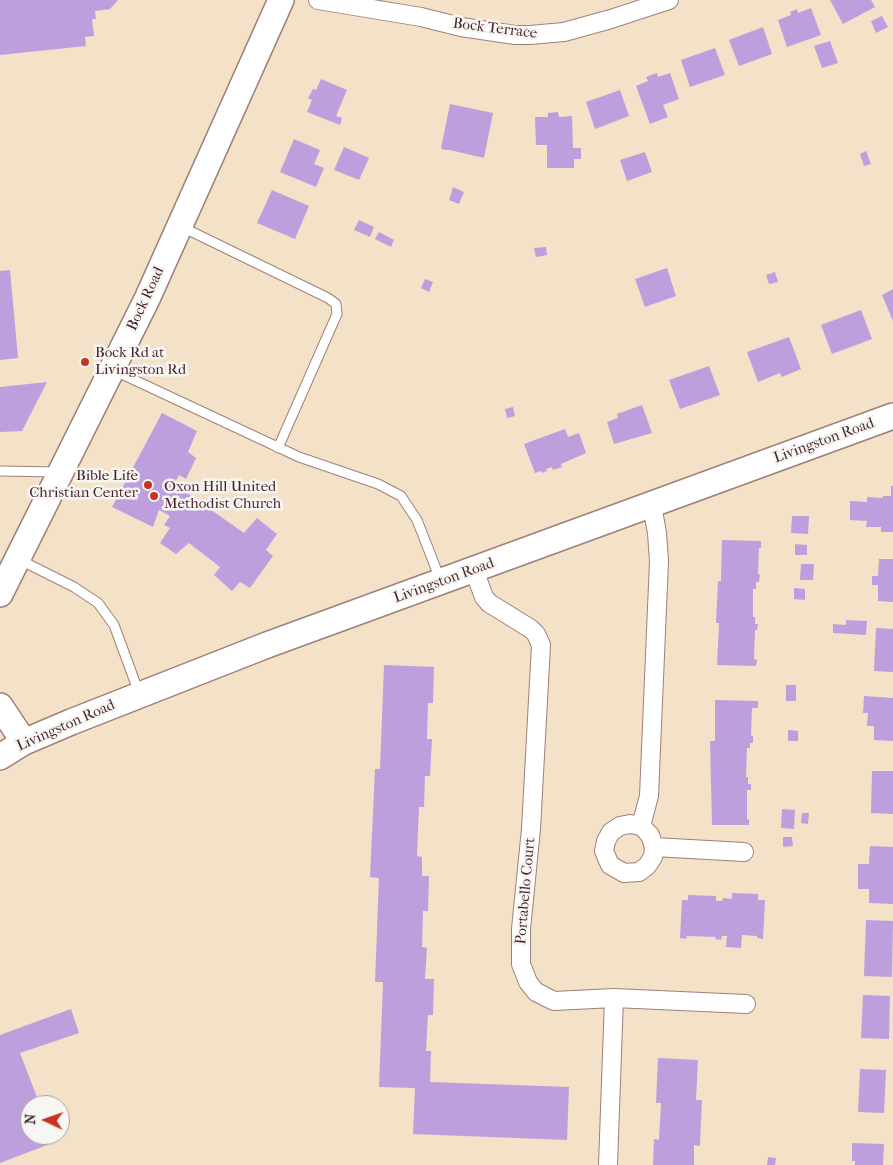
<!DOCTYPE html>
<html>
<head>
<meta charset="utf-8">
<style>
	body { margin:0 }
	#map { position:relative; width:893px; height:1165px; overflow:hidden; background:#f3e1c8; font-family:"IM FELL French Canon",serif }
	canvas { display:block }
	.north { position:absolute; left:20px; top:1095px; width:50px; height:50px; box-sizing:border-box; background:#f6f6f2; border:1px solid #b1a0a2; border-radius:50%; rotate:273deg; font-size:14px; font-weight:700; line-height:20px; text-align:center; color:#4a1f2b }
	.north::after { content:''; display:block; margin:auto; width:18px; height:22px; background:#c8321e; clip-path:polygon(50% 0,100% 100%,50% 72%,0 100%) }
</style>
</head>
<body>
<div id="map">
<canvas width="893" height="1165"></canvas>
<div class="north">N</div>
</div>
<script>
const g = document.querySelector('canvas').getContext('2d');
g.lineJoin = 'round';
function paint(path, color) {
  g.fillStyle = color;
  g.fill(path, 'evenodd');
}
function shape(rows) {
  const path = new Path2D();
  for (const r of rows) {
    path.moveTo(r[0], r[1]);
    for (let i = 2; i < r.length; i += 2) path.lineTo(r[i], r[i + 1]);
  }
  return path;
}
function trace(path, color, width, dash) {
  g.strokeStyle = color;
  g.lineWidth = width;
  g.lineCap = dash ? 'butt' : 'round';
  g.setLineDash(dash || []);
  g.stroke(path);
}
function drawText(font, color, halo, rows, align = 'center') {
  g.font = font + ' "IM FELL French Canon",serif';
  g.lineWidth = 5;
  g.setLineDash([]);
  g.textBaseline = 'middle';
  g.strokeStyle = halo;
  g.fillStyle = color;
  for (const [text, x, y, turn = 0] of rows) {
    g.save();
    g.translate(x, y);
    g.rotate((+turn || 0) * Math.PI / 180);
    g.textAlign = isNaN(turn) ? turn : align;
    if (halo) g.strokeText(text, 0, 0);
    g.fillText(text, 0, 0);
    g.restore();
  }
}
paint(shape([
	[0,0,118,0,110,9,95,11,96,19,92,19,94,36,85,37,86,46,0,55],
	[830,0,871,0,875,7,843,24],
	[811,8,821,35,787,47,778,20,791,15,790,12,797,9,798,13],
	[882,16,888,27,876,33,871,21],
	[763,27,772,54,739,66,729,40],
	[830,41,838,63,822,68,814,46],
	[715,48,725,75,690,87,681,60],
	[657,73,658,77,670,73,679,99,663,105,668,117,650,124,636,86,648,81,646,77],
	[321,79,347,90,336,116,342,118,340,125,307,112,312,100,308,98,313,89,316,90],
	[620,90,629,116,595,129,586,102],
	[450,104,493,113,484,158,450,150,444,150,441,148],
	[558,112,559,117,572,116,573,148,581,148,581,159,574,159,574,168,547,168,547,145,536,145,535,117,548,117,548,113],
	[294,139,320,150,314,164,324,168,316,187,280,172],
	[344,147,369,158,359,180,334,170],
	[866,151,871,164,864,166,860,154],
	[645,152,652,172,627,181,620,160],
	[453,187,464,192,459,204,449,200],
	[272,190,309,206,295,239,257,223],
	[359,220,374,227,370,237,354,230],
	[379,232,394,240,391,247,375,239],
	[546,247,547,255,536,257,534,248],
	[667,268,676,296,645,307,635,279],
	[10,270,18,358,0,360,0,271],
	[775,272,778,282,769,284,766,275],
	[425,279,433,282,429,292,421,288],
	[893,289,893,321,882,295],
	[861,310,872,339,832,354,821,325],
	[789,337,801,369,782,377,780,373,758,382,747,352],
	[709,366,720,395,680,409,669,380],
	[47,382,22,431,0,432,0,387],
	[642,405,652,433,614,444,607,422,618,418,617,414],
	[513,407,515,416,507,418,505,409],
	[162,413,197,431,188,452,196,458,186,479,179,475,174,484,244,533,257,518,277,534,266,550,273,556,250,588,240,582,232,591,214,575,220,567,189,543,176,554,160,543,170,528,164,525,170,516,159,510,153,527,112,507],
	[565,429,568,437,579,433,586,453,561,464,562,467,553,470,552,467,546,469,547,471,542,473,541,471,535,473,524,444],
	[891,486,893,486,893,532,881,532,881,527,866,527,867,521,850,520,850,501,867,502,867,497,883,498,883,496,891,496],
	[792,516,809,516,808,534,791,533],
	[722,540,761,541,761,548,759,548,758,574,760,575,759,582,756,582,756,589,753,589,753,617,755,617,755,624,758,624,757,630,755,630,754,659,757,660,756,666,717,665,719,623,716,623,718,581,721,581],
	[795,544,807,545,807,555,795,555],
	[879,559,893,559,893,602,878,601,878,585,872,585,872,576,878,576],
	[801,564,814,564,813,580,800,580],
	[794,588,805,589,805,600,794,599],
	[846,620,867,621,866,635,833,633,833,624,846,625],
	[876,628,893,629,893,672,874,671],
	[384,665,434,667,433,703,428,703,427,739,432,739,430,776,425,776,424,807,419,807,417,856,422,857,422,876,429,876,428,911,423,911,422,947,427,948,425,979,434,979,433,1015,428,1015,426,1051,431,1051,430,1082,569,1087,567,1140,413,1134,415,1088,379,1087,383,982,375,982,379,878,370,877,375,769,380,769],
	[786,685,796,685,796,701,786,701],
	[864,696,893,698,893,741,874,740,874,726,867,726,868,713,863,713],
	[715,700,758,701,758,708,752,708,751,736,753,736,753,743,750,743,750,748,747,748,746,777,748,777,748,784,751,784,751,790,747,790,747,820,749,819,749,825,712,825,710,741,715,741],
	[788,730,798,731,798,741,788,741],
	[872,771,893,771,893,814,871,813],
	[782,809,795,810,794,829,781,828],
	[802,813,809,813,808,824,801,823],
	[783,837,792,837,793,846,783,847],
	[870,846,893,847,893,904,869,903,869,889,858,889,858,864,869,864],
	[732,893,758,894,758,900,765,900,763,939,757,938,757,936,742,935,741,948,726,947,727,936,722,936,721,940,715,939,716,937,687,936,686,939,680,938,682,900,688,900,688,895,716,896,716,901,722,901,723,898,732,899],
	[866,920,893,921,892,977,864,976],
	[863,995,890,996,889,1039,861,1038],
	[71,1009,79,1033,20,1053,40,1105,30,1105,30,1135,52,1135,55,1142,0,1163,0,1035],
	[658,1058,698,1060,696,1100,702,1100,700,1142,700,1146,694,1145,694,1165,653,1165,654,1139,659,1140,661,1103,656,1103],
	[860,1069,886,1070,884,1113,858,1112],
	[852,1143,884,1144,883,1165,855,1165,855,1161,852,1161],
	[768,1157,776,1158,775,1165,767,1165]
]), '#be9fde');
const service = shape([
	[182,227,328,298,336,304,337,314,278,448],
	[113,370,299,457,378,484,401,496,417,520,440,579],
	[0,471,58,472],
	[20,560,74,587,98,603,114,625,139,693]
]);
const minor = shape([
	[318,0,421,17,461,27,515,35,530,35,564,32,611,19,669,0],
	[474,570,484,597,489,603,531,629,536,634,541,645,531,829,521,929,521,964,528,982,536,992,554,1001,614,998,746,1004],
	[641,826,630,824,620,826,611,832,606,841,604,851,610,865,624,873,639,872,647,866,653,857,654,847,650,835,641,826,649,796,659,561,657,533,652,505],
	[654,847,744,852],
	[608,1165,614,998]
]);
const secondary = shape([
	[0,594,147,299,281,0],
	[0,706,24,742],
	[0,757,24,742,71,722,267,645,893,416]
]);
trace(service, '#9e807a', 11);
trace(minor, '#9e807a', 20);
trace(secondary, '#9e807a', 28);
trace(service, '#fff', 9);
trace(minor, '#fff', 18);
trace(secondary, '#fff', 25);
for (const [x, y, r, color] of [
	[85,362,5,"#c8321e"],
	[148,485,5,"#c8321e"],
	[154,496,5,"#c8321e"]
]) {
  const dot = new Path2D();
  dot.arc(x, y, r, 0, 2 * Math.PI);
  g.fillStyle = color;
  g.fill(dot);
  trace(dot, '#f6f6f2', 2);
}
drawText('15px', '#4a1f2b', '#f6f6f2', [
	["Bock Terrace",495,29,7],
	["Bock Road",146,299,-65],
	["Livingston Road",824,441,-20],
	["Livingston Road",444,581,-20],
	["Livingston Road",66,726,-24],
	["Portabello Court",526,891,-85]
]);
drawText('15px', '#4a1f2b', '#f6f6f2', [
	["Bock Rd at",95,353],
	["Livingston Rd",95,370],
	["Bible Life",138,476,"right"],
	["Christian Center",138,493,"right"],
	["Oxon Hill United",164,487],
	["Methodist Church",164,504]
], 'left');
</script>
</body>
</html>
